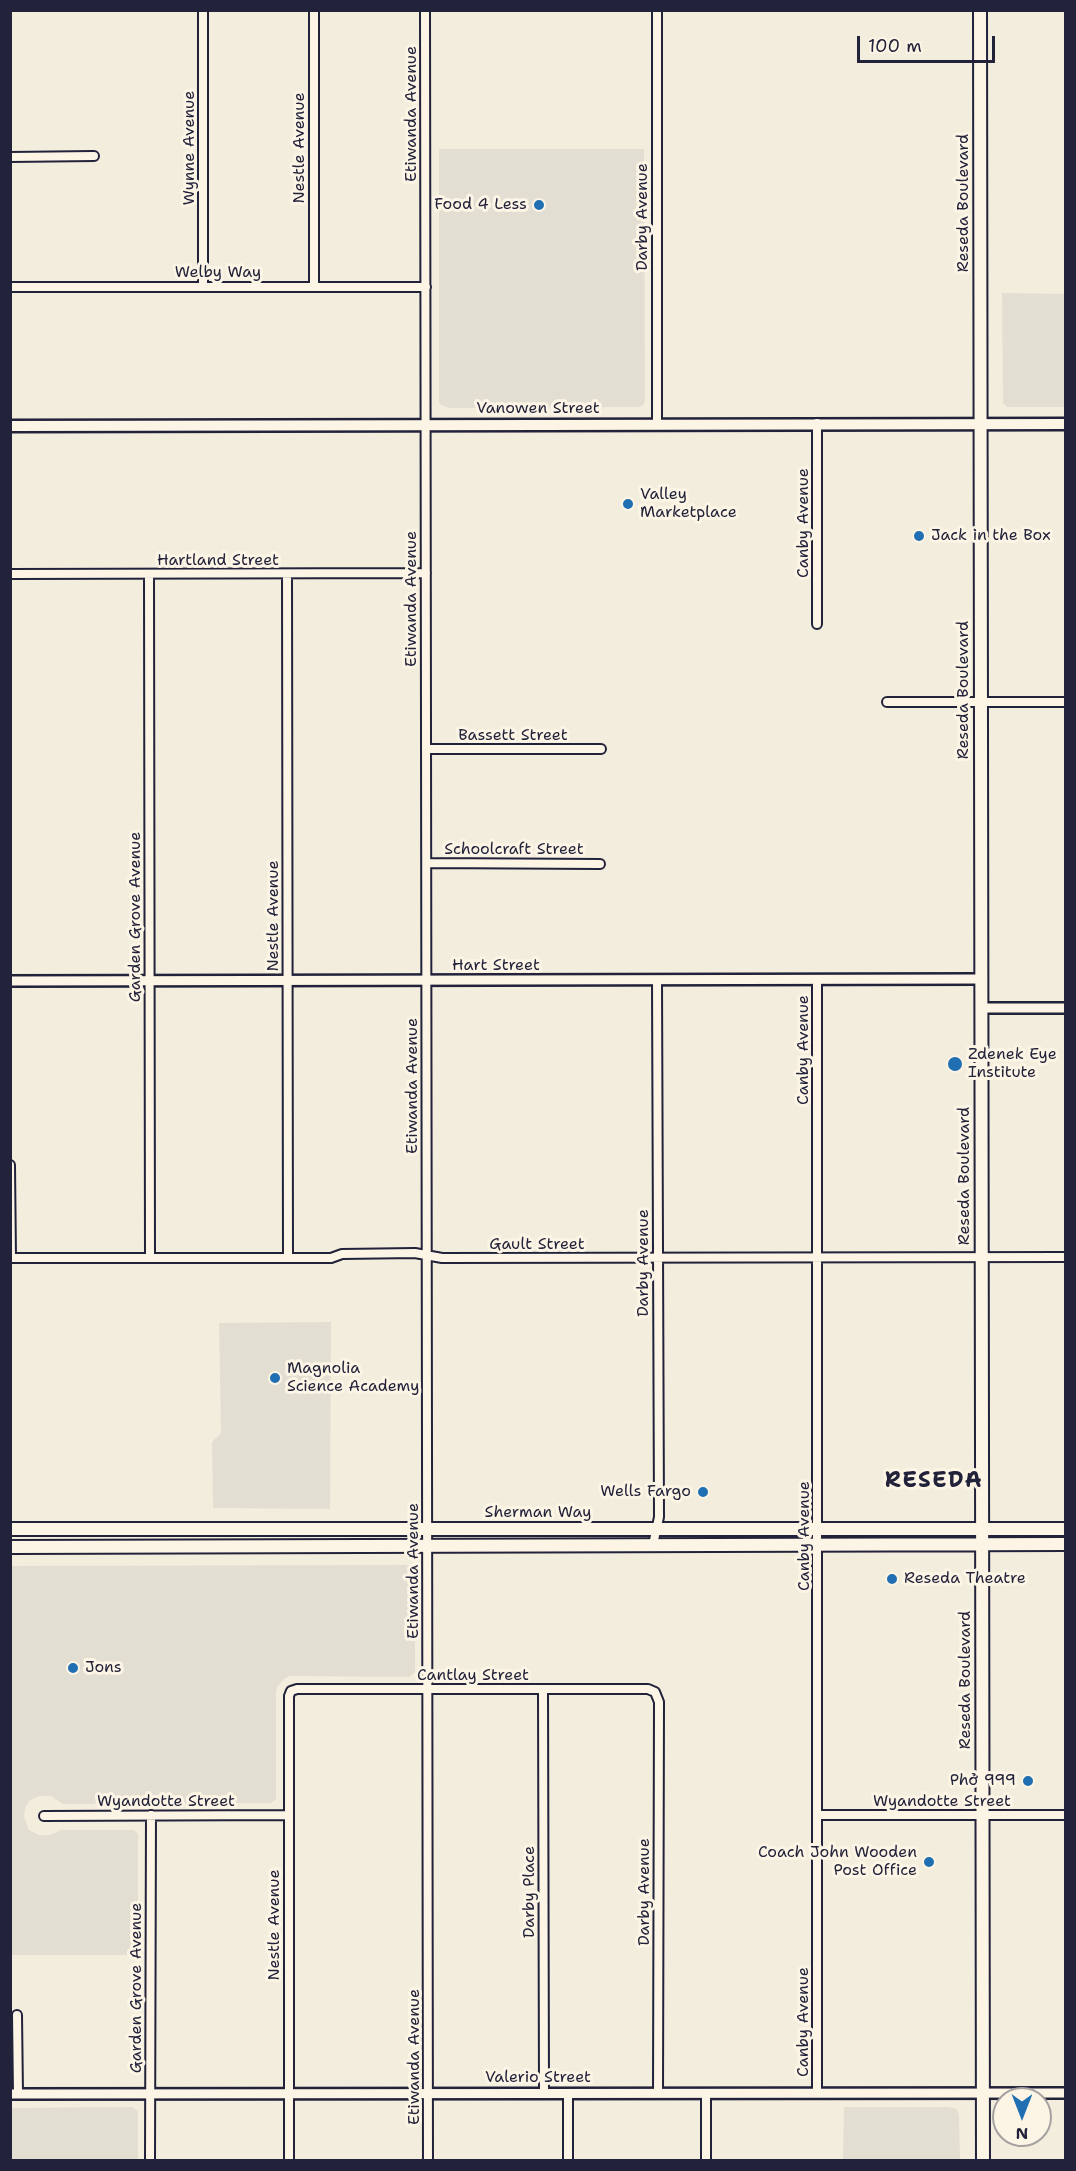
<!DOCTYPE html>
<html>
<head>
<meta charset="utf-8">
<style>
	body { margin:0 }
	#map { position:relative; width:1076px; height:2171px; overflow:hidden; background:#f3edde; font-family:"Shantell Sans",sans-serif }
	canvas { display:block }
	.frame { position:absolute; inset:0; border:12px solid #22223b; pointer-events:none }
	.north { position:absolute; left:992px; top:2087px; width:60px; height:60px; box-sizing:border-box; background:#fcf5e5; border:2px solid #a5a1a1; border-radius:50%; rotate:180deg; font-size:16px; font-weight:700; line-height:24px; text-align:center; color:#22223b }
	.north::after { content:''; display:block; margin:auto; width:21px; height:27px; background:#1f6fb2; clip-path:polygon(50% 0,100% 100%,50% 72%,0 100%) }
	.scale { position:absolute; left:857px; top:36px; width:138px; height:27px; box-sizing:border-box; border:3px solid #22223b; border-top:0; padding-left:8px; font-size:18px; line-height:21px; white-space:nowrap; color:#22223b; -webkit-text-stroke:4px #fcf5e5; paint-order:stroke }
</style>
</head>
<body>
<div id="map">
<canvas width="1076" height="2171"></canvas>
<div class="frame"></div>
<div class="north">N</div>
<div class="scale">100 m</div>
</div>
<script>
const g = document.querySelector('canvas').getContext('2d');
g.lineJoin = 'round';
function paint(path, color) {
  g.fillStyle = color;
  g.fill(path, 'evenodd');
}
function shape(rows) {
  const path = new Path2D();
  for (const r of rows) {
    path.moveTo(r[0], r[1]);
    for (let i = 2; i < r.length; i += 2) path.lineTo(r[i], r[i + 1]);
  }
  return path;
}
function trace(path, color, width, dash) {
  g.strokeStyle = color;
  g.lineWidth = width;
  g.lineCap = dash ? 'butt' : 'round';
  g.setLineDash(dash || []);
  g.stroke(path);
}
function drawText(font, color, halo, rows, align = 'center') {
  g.font = font + ' "Shantell Sans",sans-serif';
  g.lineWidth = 6;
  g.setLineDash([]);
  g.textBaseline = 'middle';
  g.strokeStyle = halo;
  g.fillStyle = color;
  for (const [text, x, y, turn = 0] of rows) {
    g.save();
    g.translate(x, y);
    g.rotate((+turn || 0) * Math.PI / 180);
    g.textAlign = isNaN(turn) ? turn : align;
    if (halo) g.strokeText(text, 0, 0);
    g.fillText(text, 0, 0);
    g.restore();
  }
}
paint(shape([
	[439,149,644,149,645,401,643,405,640,407,450,408,441,405,439,401],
	[1002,293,1065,294,1065,407,1007,407,1003,403],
	[331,1322,330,1509,213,1508,212,1442,221,1433,219,1323],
	[409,1565,415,1570,415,1672,409,1677,290,1676,284,1679,277,1687,276,1693,276,1799,271,1803,63,1804,51,1796,40,1796,30,1800,25,1808,24,1817,29,1830,39,1835,50,1835,61,1830,134,1830,138,1834,138,1955,11,1955,12,1566],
	[133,2107,138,2112,138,2160,11,2160,11,2108],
	[844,2107,949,2107,956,2109,959,2114,960,2160,843,2160]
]), '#e3ded2');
const minor = shape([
	[314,10,314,286],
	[425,10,428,2160],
	[657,10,657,424],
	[10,157,94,156],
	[203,286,203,10],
	[10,287,426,287],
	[10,574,426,573],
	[287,574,288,1258],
	[149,575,150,1258],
	[817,624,817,423],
	[887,702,1066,702],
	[426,749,601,749],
	[427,863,600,864],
	[817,980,817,2092],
	[10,1165,11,1258],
	[10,1258,331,1258,342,1254,415,1253,442,1258,1066,1257],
	[653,1545,659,1517,657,980],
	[543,1690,544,2093],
	[818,1815,1066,1815],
	[44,1816,288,1815],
	[17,2015,18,2094],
	[568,2093,568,2160],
	[150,2160,151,1815],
	[289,2160,289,1696,291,1691,297,1689,648,1689,655,1692,659,1702,658,2093],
	[706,2160,706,2093]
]);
const tertiary = shape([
	[10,981,981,979],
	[981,1008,1066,1008],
	[10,2094,1066,2093]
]);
const secondary = shape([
	[10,426,1066,424]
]);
const primary = shape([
	[980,10,983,2160],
	[10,1529,1066,1529],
	[10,1547,1066,1544]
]);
trace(minor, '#22223b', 12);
trace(tertiary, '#22223b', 14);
trace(secondary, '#22223b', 15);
trace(primary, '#22223b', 16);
trace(minor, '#fcf5e5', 8);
trace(tertiary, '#fcf5e5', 9);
trace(secondary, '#fcf5e5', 10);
trace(primary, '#fcf5e5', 12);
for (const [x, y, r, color] of [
	[539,205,6,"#1f6fb2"],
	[628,504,6,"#1f6fb2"],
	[919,536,6,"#1f6fb2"],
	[955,1064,8,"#1f6fb2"],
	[275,1378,6,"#1f6fb2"],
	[703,1492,6,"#1f6fb2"],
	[892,1579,6,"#1f6fb2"],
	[73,1668,6,"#1f6fb2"],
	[1028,1781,6,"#1f6fb2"],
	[929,1862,6,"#1f6fb2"]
]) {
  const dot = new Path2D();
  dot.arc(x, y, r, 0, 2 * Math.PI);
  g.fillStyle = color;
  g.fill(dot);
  trace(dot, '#fcf5e5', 2);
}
drawText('16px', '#22223b', '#fcf5e5', [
	["Etiwanda Avenue",412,114,-90],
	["Wynne Avenue",190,148,-90],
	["Nestle Avenue",300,148,-90],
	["Reseda Boulevard",964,203,-90],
	["Darby Avenue",643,217,-90],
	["Welby Way",218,273],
	["Vanowen Street",538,409],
	["Canby Avenue",804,523,-90],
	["Hartland Street",218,561],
	["Etiwanda Avenue",412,599,-90],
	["Reseda Boulevard",964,690,-90],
	["Bassett Street",513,736],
	["Schoolcraft Street",514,850],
	["Nestle Avenue",274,916,-90],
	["Garden Grove Avenue",136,917,-90],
	["Hart Street",496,966],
	["Canby Avenue",804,1050,-90],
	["Etiwanda Avenue",413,1086,-90],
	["Reseda Boulevard",965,1176,-90],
	["Gault Street",537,1245],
	["Darby Avenue",644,1263,-90],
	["Sherman Way",538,1513],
	["Canby Avenue",805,1536,-90],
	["Etiwanda Avenue",414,1571,-90],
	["Cantlay Street",473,1676],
	["Reseda Boulevard",966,1680,-90],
	["Wyandotte Street",166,1802],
	["Wyandotte Street",942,1802],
	["Darby Place",530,1892,-90],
	["Darby Avenue",645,1892,-90],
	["Nestle Avenue",275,1925,-90],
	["Garden Grove Avenue",137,1988,-90],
	["Canby Avenue",804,2022,-90],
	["Etiwanda Avenue",415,2057,-90],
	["Valerio Street",538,2078]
]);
drawText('16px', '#22223b', '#fcf5e5', [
	["Food 4 Less",527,205,"right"],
	["Valley",640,495],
	["Marketplace",640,513],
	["Jack in the Box",931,536],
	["Zdenek Eye",968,1055],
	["Institute",968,1073],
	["Magnolia",287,1369],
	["Science Academy",287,1387],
	["Wells Fargo",691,1492,"right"],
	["Reseda Theatre",904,1579],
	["Jons",85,1668],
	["Phở 999",1016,1781,"right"],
	["Coach John Wooden",917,1853,"right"],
	["Post Office",917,1871,"right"]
], 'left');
g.letterSpacing = '1.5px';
drawText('bold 22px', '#22223b', '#fcf5e5', [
	["RESEDA",934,1481]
]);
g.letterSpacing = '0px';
</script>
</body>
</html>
